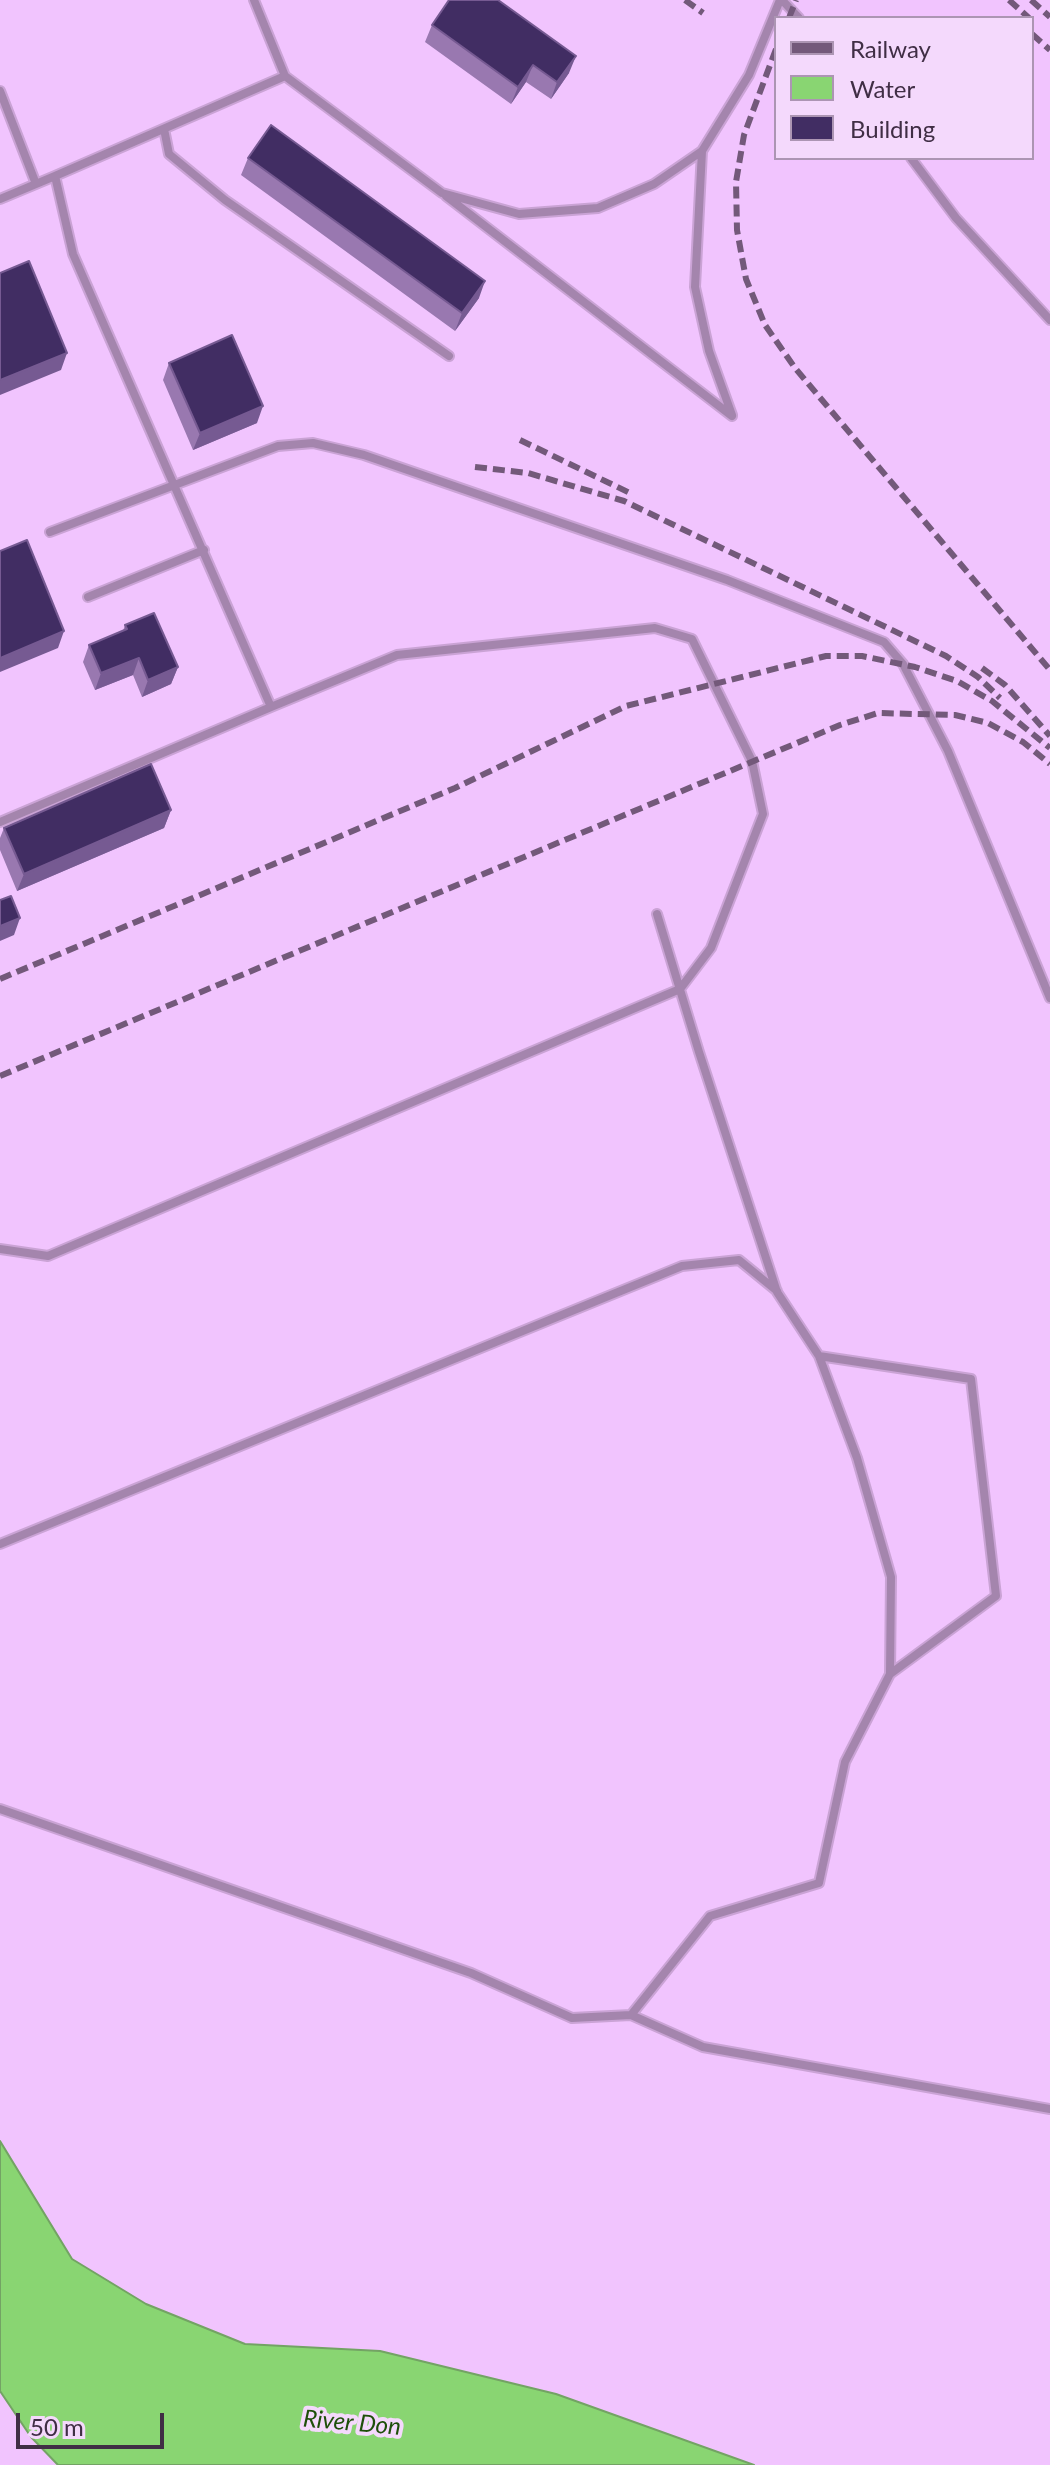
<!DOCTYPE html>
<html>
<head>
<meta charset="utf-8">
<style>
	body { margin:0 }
	#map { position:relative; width:1050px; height:2465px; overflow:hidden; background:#f1c4fe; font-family:Lato,sans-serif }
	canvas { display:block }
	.legend { position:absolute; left:774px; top:16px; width:260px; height:144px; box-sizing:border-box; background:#f4d9fc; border:2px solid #ac95b3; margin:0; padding:10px 14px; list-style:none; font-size:24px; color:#402e45 }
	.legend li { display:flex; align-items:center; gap:16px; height:40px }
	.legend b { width:40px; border:2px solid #ac95b3 }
	.scale { position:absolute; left:16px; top:2413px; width:148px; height:36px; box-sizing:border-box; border:4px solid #402e45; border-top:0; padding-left:10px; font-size:24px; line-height:28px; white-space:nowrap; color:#402e45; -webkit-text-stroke:6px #f4d9fc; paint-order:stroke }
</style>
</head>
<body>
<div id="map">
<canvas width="1050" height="2465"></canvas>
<ul class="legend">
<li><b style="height:10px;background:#73597a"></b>Railway</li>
<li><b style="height:22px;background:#89d572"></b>Water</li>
<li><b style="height:22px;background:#412d63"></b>Building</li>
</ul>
<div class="scale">50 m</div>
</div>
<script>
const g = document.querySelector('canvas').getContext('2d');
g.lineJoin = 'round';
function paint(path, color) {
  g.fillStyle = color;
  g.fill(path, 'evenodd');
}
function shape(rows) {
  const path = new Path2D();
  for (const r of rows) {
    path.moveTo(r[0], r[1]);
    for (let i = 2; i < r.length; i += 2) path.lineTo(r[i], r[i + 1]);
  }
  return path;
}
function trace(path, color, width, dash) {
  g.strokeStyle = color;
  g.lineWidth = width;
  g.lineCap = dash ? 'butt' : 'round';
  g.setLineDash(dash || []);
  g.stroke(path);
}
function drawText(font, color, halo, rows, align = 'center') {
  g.font = font + ' Lato,sans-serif';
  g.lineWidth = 8;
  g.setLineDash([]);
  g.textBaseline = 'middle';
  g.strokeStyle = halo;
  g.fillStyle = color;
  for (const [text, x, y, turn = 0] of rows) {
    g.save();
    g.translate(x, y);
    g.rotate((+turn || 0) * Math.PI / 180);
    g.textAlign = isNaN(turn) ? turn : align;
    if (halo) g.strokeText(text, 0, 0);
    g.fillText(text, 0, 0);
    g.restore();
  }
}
const water = shape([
	[0,2141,72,2259,146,2304,245,2344,380,2351,556,2394,754,2465,58,2465,31,2437,0,2391,0,2141]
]);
paint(water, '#89d572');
trace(water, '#73a364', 2);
const lane = shape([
	[254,0,285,76,442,193,519,214,598,208,654,184,702,151,749,75,780,0],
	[782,0,799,18],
	[0,91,36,184],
	[164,129,169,154,225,200,449,356],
	[702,151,695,287,709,351,732,415],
	[911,158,956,218,1050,320],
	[446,196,732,416],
	[0,199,55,176],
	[50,532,278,446,313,443,364,455,727,580,884,642,903,664,948,751,1050,998],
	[88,597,204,550],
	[0,822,271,707,73,254,55,176,285,76],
	[0,1249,48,1256,680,989,711,948,763,814,752,761,692,639,655,628,397,655,271,707],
	[819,1356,857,1458,891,1577,890,1674],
	[0,1544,682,1266,739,1260,777,1291],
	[0,1809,471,1973,572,2018,631,2015,710,1916,819,1883,845,1762,890,1674,996,1596,971,1379,819,1356,777,1292,699,1052,657,914],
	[631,2015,703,2047,1050,2109]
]);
trace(lane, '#caa3d5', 12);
trace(lane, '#a485ad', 8);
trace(shape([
	[685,0,703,13],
	[1009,0,1029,18],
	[1031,0,1050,17],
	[789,18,796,0],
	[1032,34,1050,50],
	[776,49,744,135,736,182,737,230,746,279,765,325,795,368,1050,670],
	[520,440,632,494],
	[475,467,528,473,624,501,946,656,978,677,1000,698],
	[982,668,1005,685,1050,736],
	[0,979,455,788,626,706,826,656,862,656,915,667,957,681,992,701,1050,748],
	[0,1076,840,725,878,713,955,715,988,723,1023,742,1050,764]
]), '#73597a', 6, [12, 6]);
paint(shape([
	[432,25,569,73,551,99,526,82,511,104,425,42],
	[248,158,479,298,455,331,241,175],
	[169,363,257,423,193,450,163,380],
	[125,625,178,667,171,684,142,697,133,675,95,690,83,662,89,645,123,631],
	[171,810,164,828,17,891,0,850,0,838,4,828]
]), '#9978b0');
paint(shape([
	[576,56,569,73,551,99,557,82],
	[533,65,526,82,511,104,518,87],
	[485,281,479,298,455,331,462,313],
	[67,353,61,370,0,395,0,380],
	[263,406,257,423,193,450,200,433],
	[64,631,58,648,0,672,0,658],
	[139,658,133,675,95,690,101,673],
	[178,667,171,684,142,697,148,680],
	[171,810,164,828,17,891,24,874],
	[20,918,14,935,0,941,0,926]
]), '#765a92');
const building = shape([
	[449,0,498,0,576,56,557,82,533,65,518,87,432,25,449,0],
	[271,125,485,281,462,313,248,158,271,125],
	[29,261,67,353,0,380,0,273,29,261],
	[232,335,263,406,200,433,169,363,232,335],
	[27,540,64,631,0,658,0,551,27,540],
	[154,613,178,667,148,680,139,658,101,673,89,645,127,629,125,625,154,613],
	[151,764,171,810,24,874,4,828,151,764],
	[11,896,20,918,0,926,0,900,11,896]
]);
paint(building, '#412d63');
trace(building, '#765a92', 2);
drawText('italic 24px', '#1e4f0a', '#f4d9fc', [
	["River Don",352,2423,5]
]);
</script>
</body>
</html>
